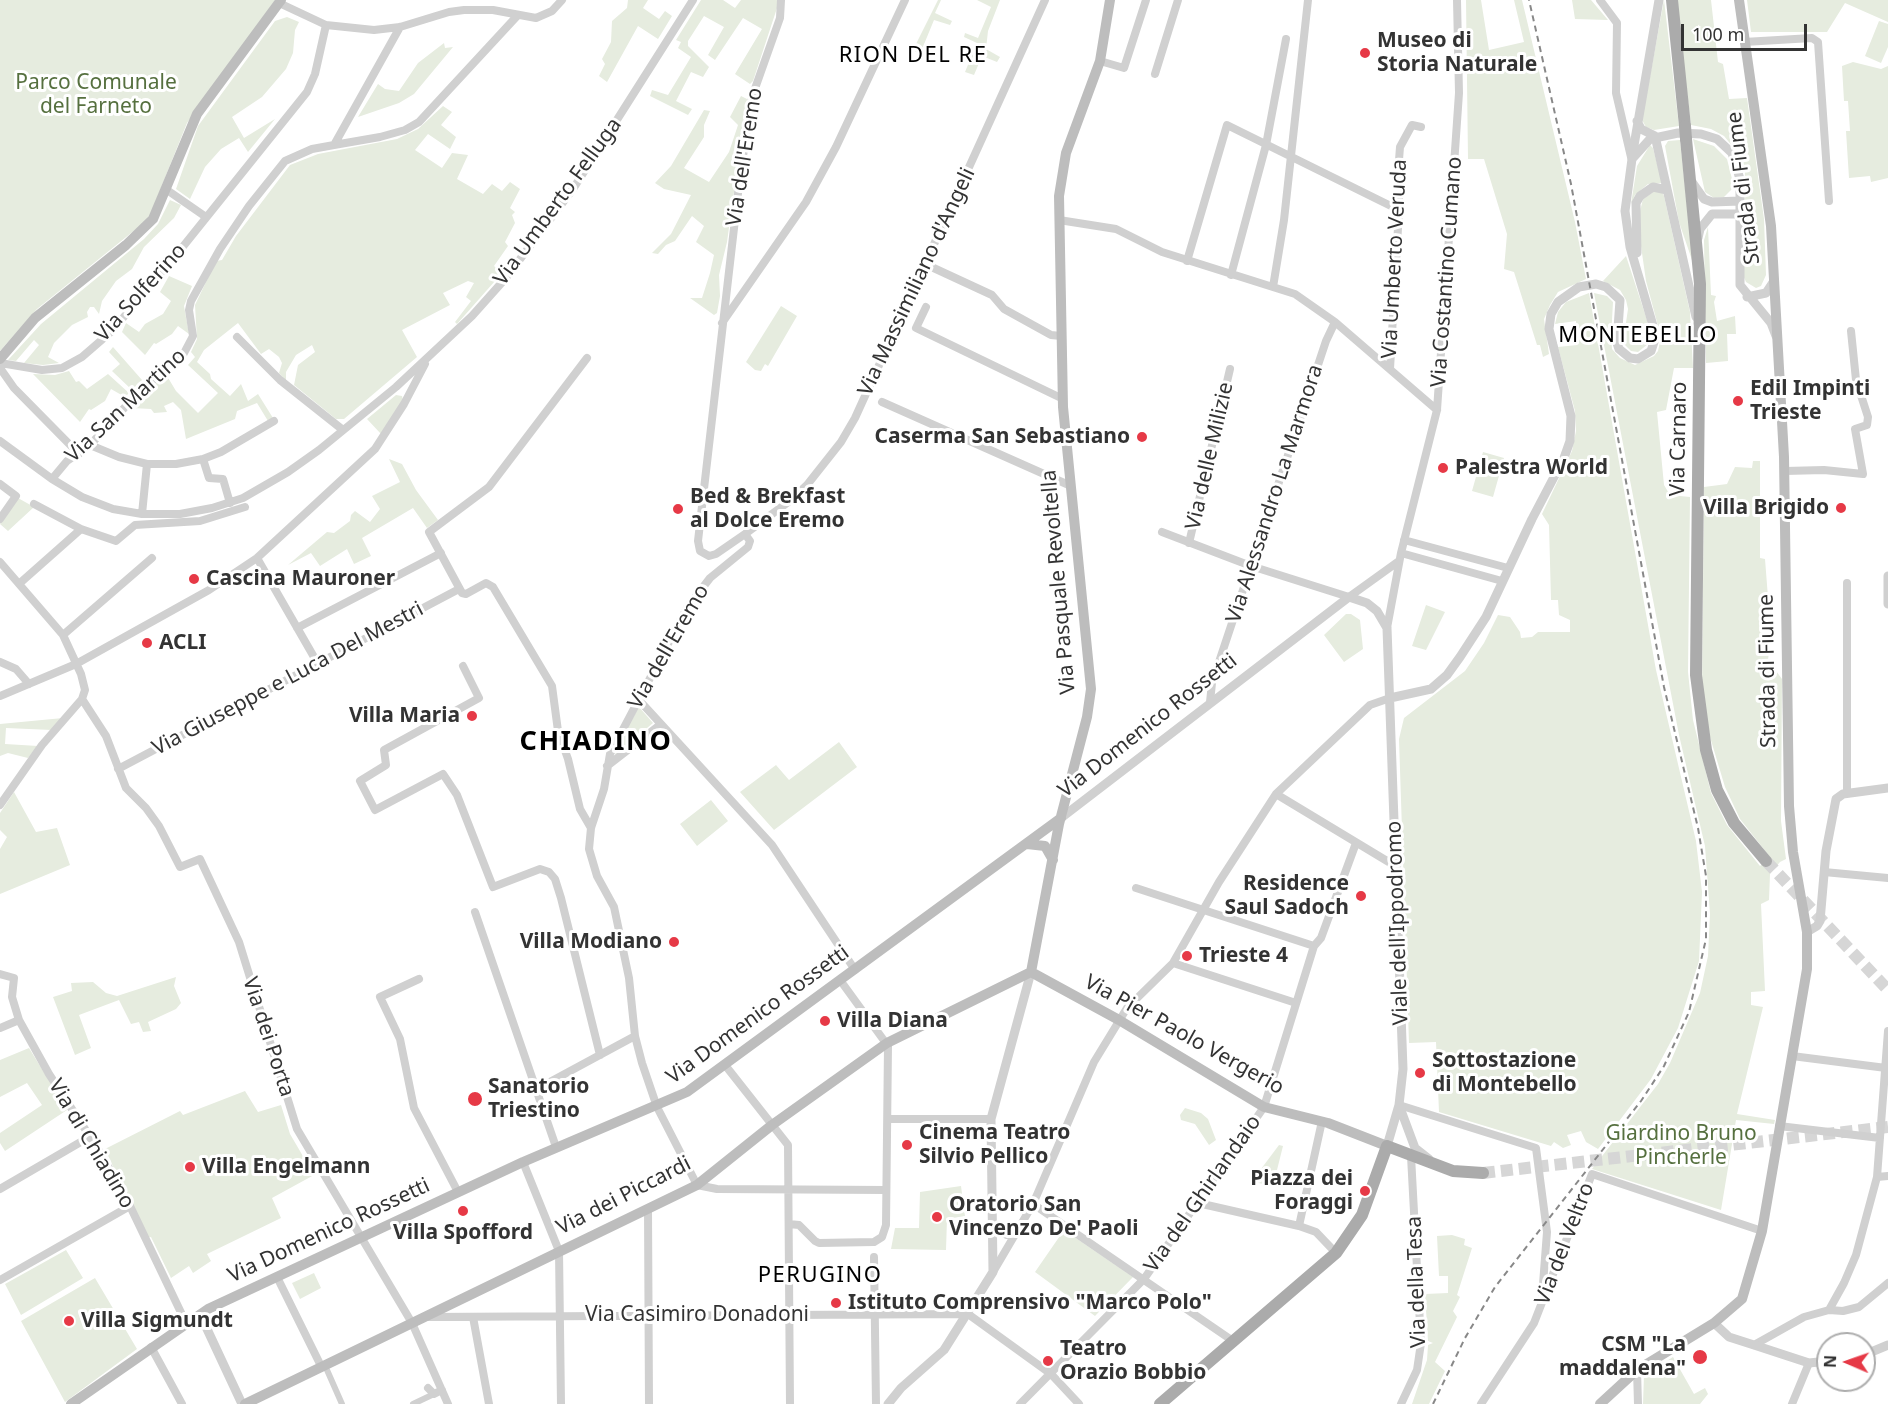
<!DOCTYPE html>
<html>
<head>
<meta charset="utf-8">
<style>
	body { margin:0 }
	#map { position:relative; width:1888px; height:1404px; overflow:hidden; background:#fff; font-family:"Noto Sans",sans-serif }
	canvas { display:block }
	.north { position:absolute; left:1816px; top:1332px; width:60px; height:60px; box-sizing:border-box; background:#fff; border:2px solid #adadad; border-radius:50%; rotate:272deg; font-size:16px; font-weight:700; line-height:24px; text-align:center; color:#333 }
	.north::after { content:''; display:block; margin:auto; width:21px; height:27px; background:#e63946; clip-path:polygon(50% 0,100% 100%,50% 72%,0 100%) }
	.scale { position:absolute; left:1681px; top:24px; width:126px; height:27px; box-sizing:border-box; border:3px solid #333; border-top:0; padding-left:8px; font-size:18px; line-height:21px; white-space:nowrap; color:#333; -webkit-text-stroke:4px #fff; paint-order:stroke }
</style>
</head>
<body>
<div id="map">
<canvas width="1888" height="1404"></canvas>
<div class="north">N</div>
<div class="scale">100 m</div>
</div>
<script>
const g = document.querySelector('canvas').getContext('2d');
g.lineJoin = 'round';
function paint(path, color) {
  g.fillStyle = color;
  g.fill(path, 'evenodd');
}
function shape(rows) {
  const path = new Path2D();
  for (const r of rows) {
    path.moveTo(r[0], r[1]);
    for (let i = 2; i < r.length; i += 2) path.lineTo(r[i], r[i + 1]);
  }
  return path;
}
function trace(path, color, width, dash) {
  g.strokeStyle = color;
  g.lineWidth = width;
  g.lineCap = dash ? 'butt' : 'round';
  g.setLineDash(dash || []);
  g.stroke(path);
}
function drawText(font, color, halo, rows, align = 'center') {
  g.font = font + ' "Noto Sans",sans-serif';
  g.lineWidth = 6;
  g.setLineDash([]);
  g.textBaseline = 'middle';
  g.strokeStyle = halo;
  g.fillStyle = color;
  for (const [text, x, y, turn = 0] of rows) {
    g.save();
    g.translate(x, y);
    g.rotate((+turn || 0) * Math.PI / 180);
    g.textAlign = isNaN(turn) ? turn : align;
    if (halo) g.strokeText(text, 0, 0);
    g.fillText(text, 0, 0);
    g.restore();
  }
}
paint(shape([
	[0,0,275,0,187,123,150,215,141,225,37,309,0,351],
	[628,0,648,0,643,8,659,19,665,11,672,16,658,39,638,26,607,82,599,76,605,64,602,59,611,42,612,21,627,8],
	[701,0,723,0,735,8,741,0,777,0,778,5,753,81,750,84,735,74,762,29,743,18,715,60,708,55,724,27,704,16,688,41,688,46,709,67,703,77,691,72,676,101,692,109,688,115,650,96,652,90,668,95,691,57,678,48,681,42,676,40],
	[938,0,941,0,935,13,952,21,950,25,934,20,920,54,913,50],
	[977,0,1000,0,988,31,986,49,1000,57,997,62,982,56,974,75,965,72,977,43,964,37,965,33,978,38,991,7],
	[1466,0,1481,0,1489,50,1524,42,1514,0,1522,0,1575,222,1586,279,1558,292,1550,305,1544,319,1549,354,1543,357,1540,345,1537,345,1514,272,1504,269,1507,234,1484,159,1468,159],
	[1572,0,1591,0,1608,20,1575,19],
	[1664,0,1679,126,1654,130,1646,127,1642,120],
	[1676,0,1711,0,1718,62,1723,64,1729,99,1747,98,1764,219,1766,275,1761,286,1756,288,1746,282,1743,275,1745,171,1742,158,1724,136,1711,129,1691,125],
	[1747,0,1888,0,1888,22,1845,3,1827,32,1751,32],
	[287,17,299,22,295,30,293,53,286,69,262,97,232,117,244,138,275,119,248,152,239,138,221,149,205,167,190,199,176,189,198,126,275,21],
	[1879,21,1888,24,1888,47,1881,63,1865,56],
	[444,43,445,48,453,47,414,94,399,103,358,117,378,84,385,89,399,91,418,63],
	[1853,62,1881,69,1888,66,1888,178,1871,182,1870,176,1849,178,1846,131,1850,131,1848,101,1844,101,1842,66],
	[741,96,747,99,727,242,719,275,720,296,717,313,714,315,690,298,702,298,710,273,714,255,696,242,704,226,692,216,675,241,666,245,658,254,652,253,671,234,691,195,664,189,655,183,671,166,704,110,710,111,704,125,704,137,684,168,709,182,729,152,738,125,730,117],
	[443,106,452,112,441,125,456,137,450,149,428,134,415,150,442,168,452,153,468,155,457,179,483,194,492,184,502,191,510,182,520,189,510,208,515,212,512,215,515,223,505,242,508,246,494,266,502,273,457,324,455,322,471,301,466,297,474,283,468,281,443,293,450,305,402,330,417,357,344,419,336,419,294,385,298,365,315,352,312,345,296,355,286,372,286,381,279,373,282,363,279,357,269,349,261,354,238,323,204,350,197,362,210,374,211,379,230,396,241,384,248,401,258,394,273,418,268,421,257,403,237,411,235,419,186,439,181,410,173,402,164,406,167,412,154,413,151,409,132,408,150,387,167,376,176,391,198,413,218,393,188,365,195,357,191,352,197,339,195,305,216,261,222,260,236,236,290,165,318,154,397,139,418,129],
	[1693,139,1714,146,1727,159,1733,183,1732,189,1724,197,1714,198,1705,192],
	[1680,140,1693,263,1679,222,1665,146,1668,141],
	[1650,145,1653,148,1662,183,1648,184,1635,195,1631,204,1637,166],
	[1655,191,1662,192,1664,196,1690,312,1693,368,1674,368,1666,410,1657,412,1664,485,1670,495,1690,497,1688,672,1693,720,1711,793,1727,825,1760,866,1770,857,1740,819,1725,787,1710,737,1702,689,1704,487,1727,484,1735,467,1752,468,1753,461,1760,461,1760,558,1765,559,1771,636,1768,660,1782,679,1781,821,1786,859,1780,862,1770,874,1769,900,1761,904,1765,991,1751,992,1751,1005,1763,1007,1737,1114,1775,1120,1774,1124,1736,1120,1721,1210,1592,1169,1658,1084,1670,1063,1700,993,1708,956,1710,914,1705,846,1679,735,1594,293,1607,296,1613,302,1611,338,1612,349,1620,358,1635,365,1654,356,1658,351,1661,337,1646,281,1640,239,1640,211,1643,199],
	[170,200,181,205,174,218,144,247,132,269,116,281,102,301,99,314,94,307,90,307,87,312,88,317,72,325,54,343,48,357,59,363,43,365,24,363,39,345,34,340,16,361,8,360,41,324,144,239,158,224],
	[1708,227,1711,295,1716,296,1714,302,1717,321,1735,316,1736,334,1727,334,1728,361,1706,363,1704,240],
	[1626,256,1647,320,1648,344,1638,352,1631,351,1623,343,1628,309,1626,300,1620,290,1603,281],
	[169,276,192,286,184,306,189,334,178,326,172,334,156,344,154,343,145,355,122,332,126,323,139,332,145,324,163,314,171,301,160,292],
	[1589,293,1656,670,1696,841,1702,892,1699,961,1678,1028,1651,1079,1598,1149,1586,1142,1581,1131,1567,1135,1571,1145,1563,1148,1554,1142,1551,1146,1439,1112,1436,1042,1409,1043,1399,739,1404,718,1465,671,1484,643,1498,615,1510,617,1520,632,1521,638,1532,637,1538,632,1570,632,1570,620,1559,615,1558,600,1551,600,1549,525,1542,514,1572,451,1576,431,1575,411,1558,347,1577,345,1576,321,1555,324,1558,312,1566,302],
	[781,306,797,316,768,366,765,364,761,371,755,370,746,362],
	[113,347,142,380,132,390,112,371,120,364,109,352],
	[69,371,76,382,79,381,87,389,108,374,129,393,125,397,111,389,105,401,91,410,89,409,80,422,33,374,55,375],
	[396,395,402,396,403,400,381,434,367,419],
	[1483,452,1504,458,1493,497,1472,491],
	[389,459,402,464,416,490,438,520,427,528,413,508,362,538,371,556,354,564,347,549,320,566,311,553,288,565,327,532,334,533,350,521,351,515,355,511,370,522,380,509,372,496,400,482],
	[18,498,34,507,8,531,0,524],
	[1426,605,1445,612,1426,650,1412,646],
	[1346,614,1351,614,1360,620,1363,649,1344,662,1324,635],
	[639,707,653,723,615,755,618,746],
	[63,718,52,730,6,728,5,744,38,746,28,758,8,753,0,756,0,724],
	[839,742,857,767,774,830,740,792,776,765,789,780],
	[14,792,36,832,57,828,70,865,0,894,0,849,7,837,0,830,0,813],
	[711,800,728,821,697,846,680,824],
	[176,977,174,986,181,1003,176,1009,148,1022,151,1031,143,1032,139,1022,131,1024,119,1000,79,1015,91,1048,75,1055,53,997,72,991,71,983,93,982,106,993,117,996],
	[29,1048,67,1110,5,1151,0,1143,0,1133,42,1105,27,1083,0,1097,0,1060],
	[245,1091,258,1112,281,1105,290,1134,314,1175,272,1198,281,1218,207,1254,211,1261,193,1273,189,1266,171,1278,151,1237,146,1238,105,1149,180,1111,183,1115],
	[1185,1108,1201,1113,1208,1119,1216,1140,1209,1145,1195,1124,1181,1120,1180,1115],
	[1279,1145,1283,1146,1273,1186,1254,1182,1255,1177],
	[961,1186,965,1216,947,1219,946,1250,891,1249,895,1228,919,1228,920,1192],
	[1064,1230,1133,1277,1095,1316,1035,1272],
	[1452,1235,1465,1239,1464,1245,1472,1248,1457,1295,1460,1297,1453,1311,1457,1317,1435,1362,1445,1371,1429,1404,1412,1404,1427,1360,1428,1345,1433,1343,1428,1341,1425,1294,1448,1293,1448,1276,1439,1276,1437,1236],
	[66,1250,83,1278,21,1315,5,1284],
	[314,1273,321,1288,300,1299,292,1283],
	[95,1278,137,1349,65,1402,21,1321],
	[1673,1357,1694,1394,1705,1388,1708,1394,1700,1404,1643,1404,1644,1375]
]), '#e6ecdf');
trace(shape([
	[1766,861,1888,990],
	[1483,1173,1888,1127]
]), '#d6d6d6', 12, [12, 6]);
trace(shape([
	[327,1370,342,1404],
	[413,1404,434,1394]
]), '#d0d0d0', 6);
trace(shape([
	[781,0,780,18,752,97,740,176,698,541,700,551,709,556,716,554,745,534,791,500,807,485,841,442,855,418,1045,0],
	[1600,0,1617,23,1616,93,1631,157],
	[279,3,326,25,374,30,400,27,449,12,464,10,493,10,536,18,552,11,562,0],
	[1744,42,1812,38,1818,42,1829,201],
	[1100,61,1124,68,1146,0],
	[1155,74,1178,0],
	[334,145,380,137,405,130,419,122,518,15],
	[167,190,206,217],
	[1059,220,1116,229,1162,252,1295,294,1335,322,1437,410],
	[1187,261,1227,125,1399,210],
	[925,264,992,295,1004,309,1051,335,1061,336],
	[1231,275,1266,145,1286,39],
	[1273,287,1284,220,1308,0],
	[926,307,916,328,1063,399],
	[722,323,806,202,836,147,905,0],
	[237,337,280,380,343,430],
	[587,358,489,487,429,532,462,593,466,594,486,583,493,587,552,686,558,731,568,759,580,809,591,828],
	[0,363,42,370,62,368,82,357,112,331,177,254,307,92,315,74,326,25],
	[0,368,14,388,79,454],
	[1390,369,1399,210,1399,160,1400,147,1412,125,1421,127],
	[882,402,1071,486],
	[0,441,52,479,82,497,113,509,142,514,180,514,212,508,243,498,288,472,319,450,396,387,472,316,505,279,573,189,693,0],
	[90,445,119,457,147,464,176,464,203,459,221,452,274,421],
	[203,459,209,478,223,479,230,503],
	[1785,471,1824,470,1863,474,1855,429,1867,425,1868,417,1856,380,1851,331],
	[52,479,67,461,90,445,139,392,183,355,193,336,189,310,191,301,220,249,249,206,285,161,312,149,334,145,400,27],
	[0,484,16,496,0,519],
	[34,504,81,529,116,541,135,525,200,521,245,507],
	[142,514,147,464],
	[1162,532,1251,566,1349,597,1399,561],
	[745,534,750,541,748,547,710,578,687,608,610,754,604,789,591,828,589,849,597,876,614,907,629,978,635,1036,642,1063,657,1107,697,1185,717,1189,886,1190],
	[1404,540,1508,568],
	[1189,543,1230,369],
	[1401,553,1502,581],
	[257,558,318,664],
	[0,562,63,635,81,674,85,690,82,699,42,745,0,805],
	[20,583,81,529],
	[1847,583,1847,793],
	[297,628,441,553],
	[1387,628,1401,553,1437,410,1459,93,1457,0],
	[63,635,152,558],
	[0,662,16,669,29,684],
	[463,666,479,698,384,750,386,765,360,781,375,810,443,774,457,795,493,887,540,869,549,872,555,879,561,898,600,1055],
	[0,696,76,664,209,590,257,558,375,449,404,404,425,364],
	[82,699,106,736,126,788,146,808,159,826,180,867,200,859,239,942,297,1129,412,1323,448,1404],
	[638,699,772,845,855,970],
	[1210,702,1212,683,1326,341,1335,322],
	[607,766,660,725],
	[118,769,459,589],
	[1276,794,1397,867],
	[1824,872,1888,878],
	[1136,888,1314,946],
	[475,912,556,1147],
	[1173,963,1296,1003],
	[0,974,14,978,12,997,19,1020,49,1074,100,1152,130,1206,186,1323],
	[419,979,380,997,400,1039,414,1108,458,1192],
	[0,1028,19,1020],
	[1792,1056,1886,1068],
	[725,1065,788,1145,790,1404],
	[535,1090,635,1036],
	[1399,1105,1536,1148,1547,1232,1542,1297],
	[888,1119,991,1119],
	[1322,1121,1299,1226,1316,1232,1336,1253],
	[1779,1126,1880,1138],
	[523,1162,559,1251,561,1404],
	[1877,1177,1888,1176],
	[0,1189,91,1136],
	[1198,1203,1299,1226],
	[1033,1204,1233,1341],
	[648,1209,649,1404],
	[789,1224,799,1225,815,1241,819,1243,874,1242,882,1237,886,1225,888,1046,840,980],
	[994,1229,1007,1235,1018,1232],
	[874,1257,876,1404],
	[993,1272,1033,1204,1094,1062,1127,1008,1173,963,1219,882,1276,794,1370,705,1390,698],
	[277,1277,321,1366],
	[0,1280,130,1206],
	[1829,1310,1843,1311,1859,1307,1888,1283],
	[426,1317,968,1314,1051,1374,1079,1404],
	[473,1317,489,1404],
	[1754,1345,1804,1317,1829,1310,1844,1283,1856,1255,1877,1177,1888,1031],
	[151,1347,182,1404],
	[1637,1370,1638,1404],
	[428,1388,434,1394,442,1390],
	[1020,1404,1144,1279,1264,1107,1314,946,1321,938,1356,843],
	[1401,1404,1417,1370,1421,1343,1411,1156],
	[1481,1404,1534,1323,1592,1174,1762,1231],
	[1792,1404,1809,1363]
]), '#d0d0d0', 8);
trace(shape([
	[1637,121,1641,129,1655,136,1696,317],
	[1632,157,1659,0],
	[1692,182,1704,199,1712,202,1740,201],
	[1698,238,1700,229,1712,214,1740,214],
	[1637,253,1636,203,1640,196,1653,187,1667,190],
	[1747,297,1766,293,1774,281],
	[1888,576,1888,604],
	[1390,698,1431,689,1447,675,1460,657,1486,617,1532,519,1564,458,1570,441,1571,416,1549,329,1551,314,1558,302,1579,287,1596,284,1606,287,1620,300,1617,343,1619,349,1630,358,1638,359,1651,351,1654,342,1654,329,1630,247,1625,211,1632,159,1650,139,1678,133,1701,134,1717,139,1732,153,1740,179,1740,285,1771,323,1776,336],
	[1061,818,1349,597,1367,603,1377,611,1387,628,1403,1069,1399,1105,1387,1146],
	[1807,932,1817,926,1820,921,1826,851,1836,799,1843,794,1888,788],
	[1399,1105,1415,1148,1429,1159],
	[200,1314,242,1404],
	[1714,1323,1729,1337,1754,1345,1809,1363,1828,1361],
	[1864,1355,1888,1345],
	[888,1404,901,1388,944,1350,993,1272,991,1119,1031,972]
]), '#d0d0d0', 9);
trace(shape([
	[0,359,35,318,126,245,153,219,197,114,281,0],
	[1027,844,1045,846,1053,860],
	[1031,972,1059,824,1087,717,1091,689,1063,407,1059,196,1066,153,1100,61,1110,0],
	[1031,972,1119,1020,1264,1107,1328,1123,1387,1146],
	[71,1404,208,1309,523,1162,687,1092,1061,818],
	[245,1404,697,1185,772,1125,887,1043,1031,972],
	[1600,1404,1637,1370,1714,1323,1742,1299,1762,1231,1807,969,1807,932,1793,852,1789,806,1784,457,1771,226,1739,0]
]), '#bdbdbd', 10);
trace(shape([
	[1672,0,1685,126],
	[1686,139,1700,284,1696,675,1706,750,1717,790,1734,823,1766,861],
	[1160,1404,1336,1253,1362,1215,1387,1146,1453,1171,1483,1173]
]), '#ababab', 12);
trace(shape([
	[1433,1404,1465,1338,1495,1287,1641,1101,1664,1066,1689,1012,1706,939,1706,876,1698,828,1664,687,1571,184,1529,0]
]), '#888', 2, [6, 4.5]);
trace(shape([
	[1685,126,1686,139]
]), '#ababab', 12);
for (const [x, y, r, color] of [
	[1365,53,6,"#e63946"],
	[1738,401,6,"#e63946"],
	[1142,437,6,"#e63946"],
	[1443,468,6,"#e63946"],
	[1841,508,6,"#e63946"],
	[678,509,6,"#e63946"],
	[194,579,6,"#e63946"],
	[147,643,6,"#e63946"],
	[472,716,6,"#e63946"],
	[1361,896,6,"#e63946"],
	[674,942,6,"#e63946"],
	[1187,956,6,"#e63946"],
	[825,1021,6,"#e63946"],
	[1420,1073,6,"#e63946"],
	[475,1099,8,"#e63946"],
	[907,1145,6,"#e63946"],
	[190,1167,6,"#e63946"],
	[1365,1191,6,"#e63946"],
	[463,1211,6,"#e63946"],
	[937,1217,6,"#e63946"],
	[836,1303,6,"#e63946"],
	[69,1321,6,"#e63946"],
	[1700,1357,8,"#e63946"],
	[1048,1361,6,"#e63946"]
]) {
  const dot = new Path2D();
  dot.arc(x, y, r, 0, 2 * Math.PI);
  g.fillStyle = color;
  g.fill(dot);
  trace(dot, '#fff', 2);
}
drawText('bold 21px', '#333', '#fff', [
	["Museo di",1377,41],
	["Storia Naturale",1377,65],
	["Edil Impinti",1750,389],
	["Trieste",1750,413],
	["Caserma San Sebastiano",1130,437,"right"],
	["Palestra World",1455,468],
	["Bed & Brekfast",690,497],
	["al Dolce Eremo",690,521],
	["Villa Brigido",1829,508,"right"],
	["Cascina Mauroner",206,579],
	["ACLI",159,643],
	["Villa Maria",460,716,"right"],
	["Residence",1349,884,"right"],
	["Saul Sadoch",1349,908,"right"],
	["Villa Modiano",662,942,"right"],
	["Trieste 4",1199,956],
	["Villa Diana",837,1021],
	["Sottostazione",1432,1061],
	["di Montebello",1432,1085],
	["Sanatorio",488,1087],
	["Triestino",488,1111],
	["Cinema Teatro",919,1133],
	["Silvio Pellico",919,1157],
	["Villa Engelmann",202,1167],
	["Piazza dei",1353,1179,"right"],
	["Foraggi",1353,1203,"right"],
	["Oratorio San",949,1205],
	["Vincenzo De' Paoli",949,1229],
	["Villa Spofford",463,1233,"center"],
	["Istituto Comprensivo \"Marco Polo\"",848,1303],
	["Villa Sigmundt",81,1321],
	["CSM \"La",1686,1345,"right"],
	["maddalena\"",1686,1369,"right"],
	["Teatro",1060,1349],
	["Orazio Bobbio",1060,1373]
], 'left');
drawText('21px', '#56703f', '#fff', [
	["Parco Comunale",96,83],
	["del Farneto",96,107],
	["Giardino Bruno",1681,1134],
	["Pincherle",1681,1158]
]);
drawText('21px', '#333', '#fff', [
	["Via dell'Eremo",745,157,-81],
	["Strada di Fiume",1744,188,-97],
	["Via Umberto Felluga",558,202,-54],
	["Via Umberto Veruda",1395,259,-87],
	["Via Costantino Cumano",1447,272,-86],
	["Via Massimiliano d'Angeli",917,282,-65],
	["Via Solferino",141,293,-48],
	["Via San Martino",126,406,-43],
	["Via Carnaro",1679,439,-89],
	["Via delle Milizie",1210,456,-77],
	["Via Alessandro La Marmora",1275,494,-72],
	["Via Pasquale Revoltella",1059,582,-95],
	["Via dell'Eremo",669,647,-60],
	["Strada di Fiume",1768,671,-91],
	["Via Giuseppe e Luca Del Mestri",288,679,-28],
	["Via Domenico Rossetti",1148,726,-38],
	["Viale dell'Ippodromo",1398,923,-92],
	["Via Domenico Rossetti",758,1015,-36],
	["Via Pier Paolo Vergerio",1184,1035,29],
	["Via dei Porta",268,1037,72],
	["Via di Chiadino",91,1144,59],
	["Via del Ghirlandaio",1203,1194,-55],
	["Via dei Piccardi",624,1196,-27],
	["Via Domenico Rossetti",329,1231,-25],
	["Via del Veltro",1565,1244,-69],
	["Via della Tesa",1417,1282,-92],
	["Via Casimiro Donadoni",697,1315]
]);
g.letterSpacing = '1.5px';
drawText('22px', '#000', '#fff', [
	["RION DEL RE",913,56],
	["MONTEBELLO",1638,336],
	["PERUGINO",820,1276]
]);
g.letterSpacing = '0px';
g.letterSpacing = '1.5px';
drawText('bold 27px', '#000', '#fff', [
	["CHIADINO",596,742]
]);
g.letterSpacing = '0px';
</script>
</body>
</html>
